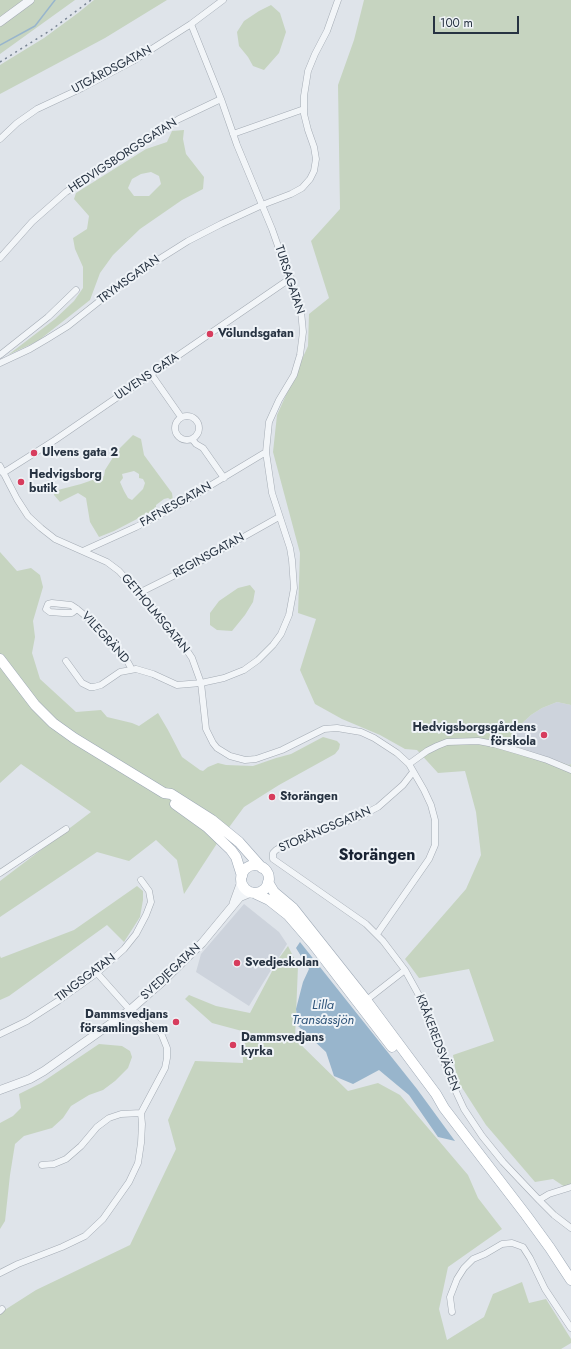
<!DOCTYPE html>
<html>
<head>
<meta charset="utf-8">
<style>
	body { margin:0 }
	#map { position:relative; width:571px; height:1349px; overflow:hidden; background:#dfe4ea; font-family:Jost,sans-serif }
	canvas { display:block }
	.scale { position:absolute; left:433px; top:16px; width:86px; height:18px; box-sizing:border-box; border:2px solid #273342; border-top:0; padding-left:5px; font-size:12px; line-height:14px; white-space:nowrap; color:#273342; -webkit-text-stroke:3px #eff3f7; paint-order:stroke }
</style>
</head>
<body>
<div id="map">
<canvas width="571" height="1349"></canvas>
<div class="scale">100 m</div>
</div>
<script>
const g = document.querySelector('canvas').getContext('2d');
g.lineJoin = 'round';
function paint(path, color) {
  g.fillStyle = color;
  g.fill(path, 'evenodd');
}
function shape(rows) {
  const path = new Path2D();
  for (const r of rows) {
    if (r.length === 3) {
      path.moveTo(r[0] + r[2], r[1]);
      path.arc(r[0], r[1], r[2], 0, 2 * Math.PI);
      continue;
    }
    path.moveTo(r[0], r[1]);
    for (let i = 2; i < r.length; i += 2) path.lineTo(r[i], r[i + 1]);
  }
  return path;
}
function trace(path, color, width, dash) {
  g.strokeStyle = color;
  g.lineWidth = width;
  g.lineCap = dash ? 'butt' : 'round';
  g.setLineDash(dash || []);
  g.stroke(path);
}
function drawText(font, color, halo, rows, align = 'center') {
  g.font = font + ' Jost,sans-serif';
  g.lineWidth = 4;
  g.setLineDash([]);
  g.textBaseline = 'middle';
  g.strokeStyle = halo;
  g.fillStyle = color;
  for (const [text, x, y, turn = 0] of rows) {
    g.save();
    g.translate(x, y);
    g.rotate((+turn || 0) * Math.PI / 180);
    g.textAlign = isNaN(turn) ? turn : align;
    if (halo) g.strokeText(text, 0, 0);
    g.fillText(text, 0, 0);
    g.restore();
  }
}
paint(shape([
	[557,702,571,705,571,764,569,765,514,747,517,728,531,715,542,708],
	[244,904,279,932,287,944,249,1006,196,972,201,954]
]), '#cdd3dc');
paint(shape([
	[0,0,75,0,0,54],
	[94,0,167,0,105,38,0,94,0,65,44,38,78,13],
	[364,0,571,0,571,705,557,702,542,708,531,715,517,728,514,746,569,765,571,764,571,1191,553,1179,535,1182,486,1125,457,1080,453,1055,494,1041,469,969,419,978,405,959,466,889,481,855,476,812,465,771,438,773,417,750,405,749,380,735,342,719,315,704,300,670,316,619,298,613,300,553,273,452,277,415,308,346,309,314,329,298,311,241,340,209,338,85,354,40],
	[271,5,280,13,286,32,279,53,264,70,253,66,248,57,239,46,237,32,244,21,259,11],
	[184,130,183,139,186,154,204,177,203,189,182,200,140,229,113,255,100,273,90,300,38,341,8,355,55,319,74,301,83,288,83,267,75,249,73,238,87,229,89,216,74,199,76,193,146,149,167,142,172,131],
	[151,172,159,176,161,184,149,196,134,196,128,188,132,179,141,174],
	[133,435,141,439,144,455,172,493,173,501,168,498,164,499,156,505,156,509,114,531,99,537,90,522,86,498,78,493,60,502,54,495,54,491,81,484,104,476,105,470,117,451],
	[134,471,139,474,139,478,143,479,145,483,143,489,132,500,128,498,124,491,120,482,123,478,122,474],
	[0,552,17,571,31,568,40,575,43,587,33,621,35,637,32,653,40,679,76,712,101,710,107,717,132,723,139,726,158,713,168,730,182,757,200,770,203,771,208,767,218,763,226,765,253,766,276,758,291,754,323,737,337,741,340,744,339,749,335,754,279,785,244,807,216,845,184,894,177,860,156,840,129,861,97,852,0,917,0,881,91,812,21,764,0,783],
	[250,585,255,591,253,602,245,615,232,631,217,630,210,625,210,613,219,601,238,588],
	[137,886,143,891,143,900,140,917,124,942,107,925,9,996,0,1000,0,956,1,958,74,930],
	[288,946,298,966,295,1039,348,1091,378,1083,400,1095,468,1175,478,1198,502,1229,448,1267,439,1309,447,1340,484,1317,493,1294,522,1282,529,1303,546,1299,571,1339,571,1343,561,1349,0,1349,0,1313,36,1290,130,1245,176,1149,168,1120,195,1061,243,1063,242,1031,212,1023,185,999,189,995,216,1006,250,1013,279,958],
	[99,1044,122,1046,130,1051,132,1057,128,1068,115,1081,103,1090,89,1095,71,1106,63,1118,52,1128,24,1136,15,1144,10,1175,5,1221,0,1229,0,1123,13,1116,21,1108,19,1094,41,1083]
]), '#c6d4c0');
paint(shape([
	[300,942,417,1089,455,1141,438,1137,409,1095,379,1070,353,1084,334,1076,326,1052,298,1026,296,1009,303,982,309,969,296,948]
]), '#98b5cc');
trace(shape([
	[0,45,35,26,55,0]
]), '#98b5cc', 1.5);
const minor = shape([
	[233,134,304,109],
	[0,139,17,123,37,109,82,88,133,61,191,24,223,0],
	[0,258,32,222,66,192,135,145,179,119,221,99],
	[0,355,48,317,76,290],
	[0,363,30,349,47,339,68,326,126,280,188,241,221,224,262,205,291,194,302,188,310,179,314,171,316,159,314,147,308,130,304,114,304,96,308,71,315,54,327,31,338,0],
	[151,374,181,417],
	[187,428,12],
	[192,439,196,444,203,448,224,478],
	[0,466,17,499,28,516,41,528,55,539,107,562,119,571,147,602,182,643,192,658,201,683,206,729,213,743,217,748,230,756,245,760,256,759,282,750,324,729,337,728,361,732,374,738,397,753,409,764,424,790,431,805,435,820,435,845,429,859,377,934],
	[3,473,55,440,291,278],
	[83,551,136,527,173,508,266,452],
	[139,593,183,571,279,517],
	[77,609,72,613,63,613,50,612,46,609,48,604,52,603,71,605,77,609,94,623,113,643,126,659,130,666,131,669],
	[66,661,82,683,90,687,94,687,101,685,120,672,136,669,153,674,177,685,201,683,224,678,244,670,258,660,273,645,281,634,289,615,294,588,292,560,290,548,272,493,266,452,269,422,279,400,294,375,300,355,303,332,301,311,272,229,237,145,221,99,191,24],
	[409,764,427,751,437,746,447,742,478,741,494,744,518,751,547,760,571,770],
	[413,772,403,785,378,807,361,816,286,844,276,850,273,853,273,859,366,924,383,941,405,970,421,999,451,1081,464,1109,482,1136,503,1162,539,1200,554,1215,571,1228],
	[0,873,66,829],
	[364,1002,405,970],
	[0,1034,27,1021,58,1001,97,973,124,949,136,934,146,915,151,902,149,891,141,880],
	[42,1165,54,1164,66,1159,81,1146,97,1127,109,1118,121,1114,141,1113],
	[539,1200,549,1194,571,1187],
	[0,1273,18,1264,62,1247,85,1236,103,1219,129,1182,138,1163,141,1143,142,1124,141,1113,165,1068,167,1058,167,1048,161,1033,130,1010,97,973],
	[0,1311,2,1309],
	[452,1312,450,1297,457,1279,464,1268,473,1259,485,1254,502,1244,512,1243,523,1247,530,1258,545,1289,571,1328]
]);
const tertiary = shape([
	[0,22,30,0],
	[234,902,242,880],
	[0,1090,30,1079,44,1071,130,1010,163,981,202,943,240,897,252,892]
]);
const primary = shape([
	[0,659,35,705,53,723,74,738,164,793,171,794,212,820,239,842,262,868],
	[175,804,207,827,231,850,236,857,242,876],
	[255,879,14],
	[268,882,274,892,293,908,366,1000,436,1094,444,1108,526,1215,550,1248,571,1280],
	[254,893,269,900,288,915,313,944,392,1047]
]);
trace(minor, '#a4abb4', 7);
trace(tertiary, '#a4abb4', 9);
trace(primary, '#9ea9b6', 11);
trace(minor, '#f2f5f8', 6);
trace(tertiary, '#f2f5f8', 8);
trace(primary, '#fff', 10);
trace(shape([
	[0,62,51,30,91,0]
]), '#788494', 1.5, [2, 4]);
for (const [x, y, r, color] of [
	[210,334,4,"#d73c5d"],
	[34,453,4,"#d73c5d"],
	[21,482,4,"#d73c5d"],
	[544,735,4,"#d73c5d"],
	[272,797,4,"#d73c5d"],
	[237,963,4,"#d73c5d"],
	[176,1022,4,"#d73c5d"],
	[233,1045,4,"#d73c5d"]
]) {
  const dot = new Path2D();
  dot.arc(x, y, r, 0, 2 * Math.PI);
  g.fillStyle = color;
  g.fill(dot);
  trace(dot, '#eff3f7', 1.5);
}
drawText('12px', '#273342', '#eff3f7', [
	["UTGÅRDSGATAN",112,70,-28],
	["HEDVIGSBORGSGATAN",123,156,-33],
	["TRYMSGATAN",129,280,-36],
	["TURSAGATAN",289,280,72],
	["ULVENS GATA",147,377,-34],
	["FAFNESGATAN",176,505,-29],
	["REGINSGATAN",209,556,-29],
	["GETHOLMSGATAN",155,614,50],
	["VILEGRÄND",105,638,48],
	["STORÄNGSGATAN",325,830,-23],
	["SVEDJEGATAN",171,972,-43],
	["TINGSGATAN",86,978,-37],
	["KRÅKEREDSVÄGEN",437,1043,69]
]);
drawText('bold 12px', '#273342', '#eff3f7', [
	["Völundsgatan",218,334],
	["Ulvens gata 2",42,453],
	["Hedvigsborg",29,475],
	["butik",29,489],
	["Hedvigsborgsgårdens",536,728,"right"],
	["förskola",536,742,"right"],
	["Storängen",280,797],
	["Svedjeskolan",245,963],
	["Dammsvedjans",168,1015,"right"],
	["församlingshem",168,1029,"right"],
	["Dammsvedjans",241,1038],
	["kyrka",241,1052]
], 'left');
drawText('italic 13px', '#2e5479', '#eff3f7', [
	["Lilla",323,1006],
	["Transåssjön",323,1021]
]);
drawText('bold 16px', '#192333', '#eff3f7', [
	["Storängen",377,856]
]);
</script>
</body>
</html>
